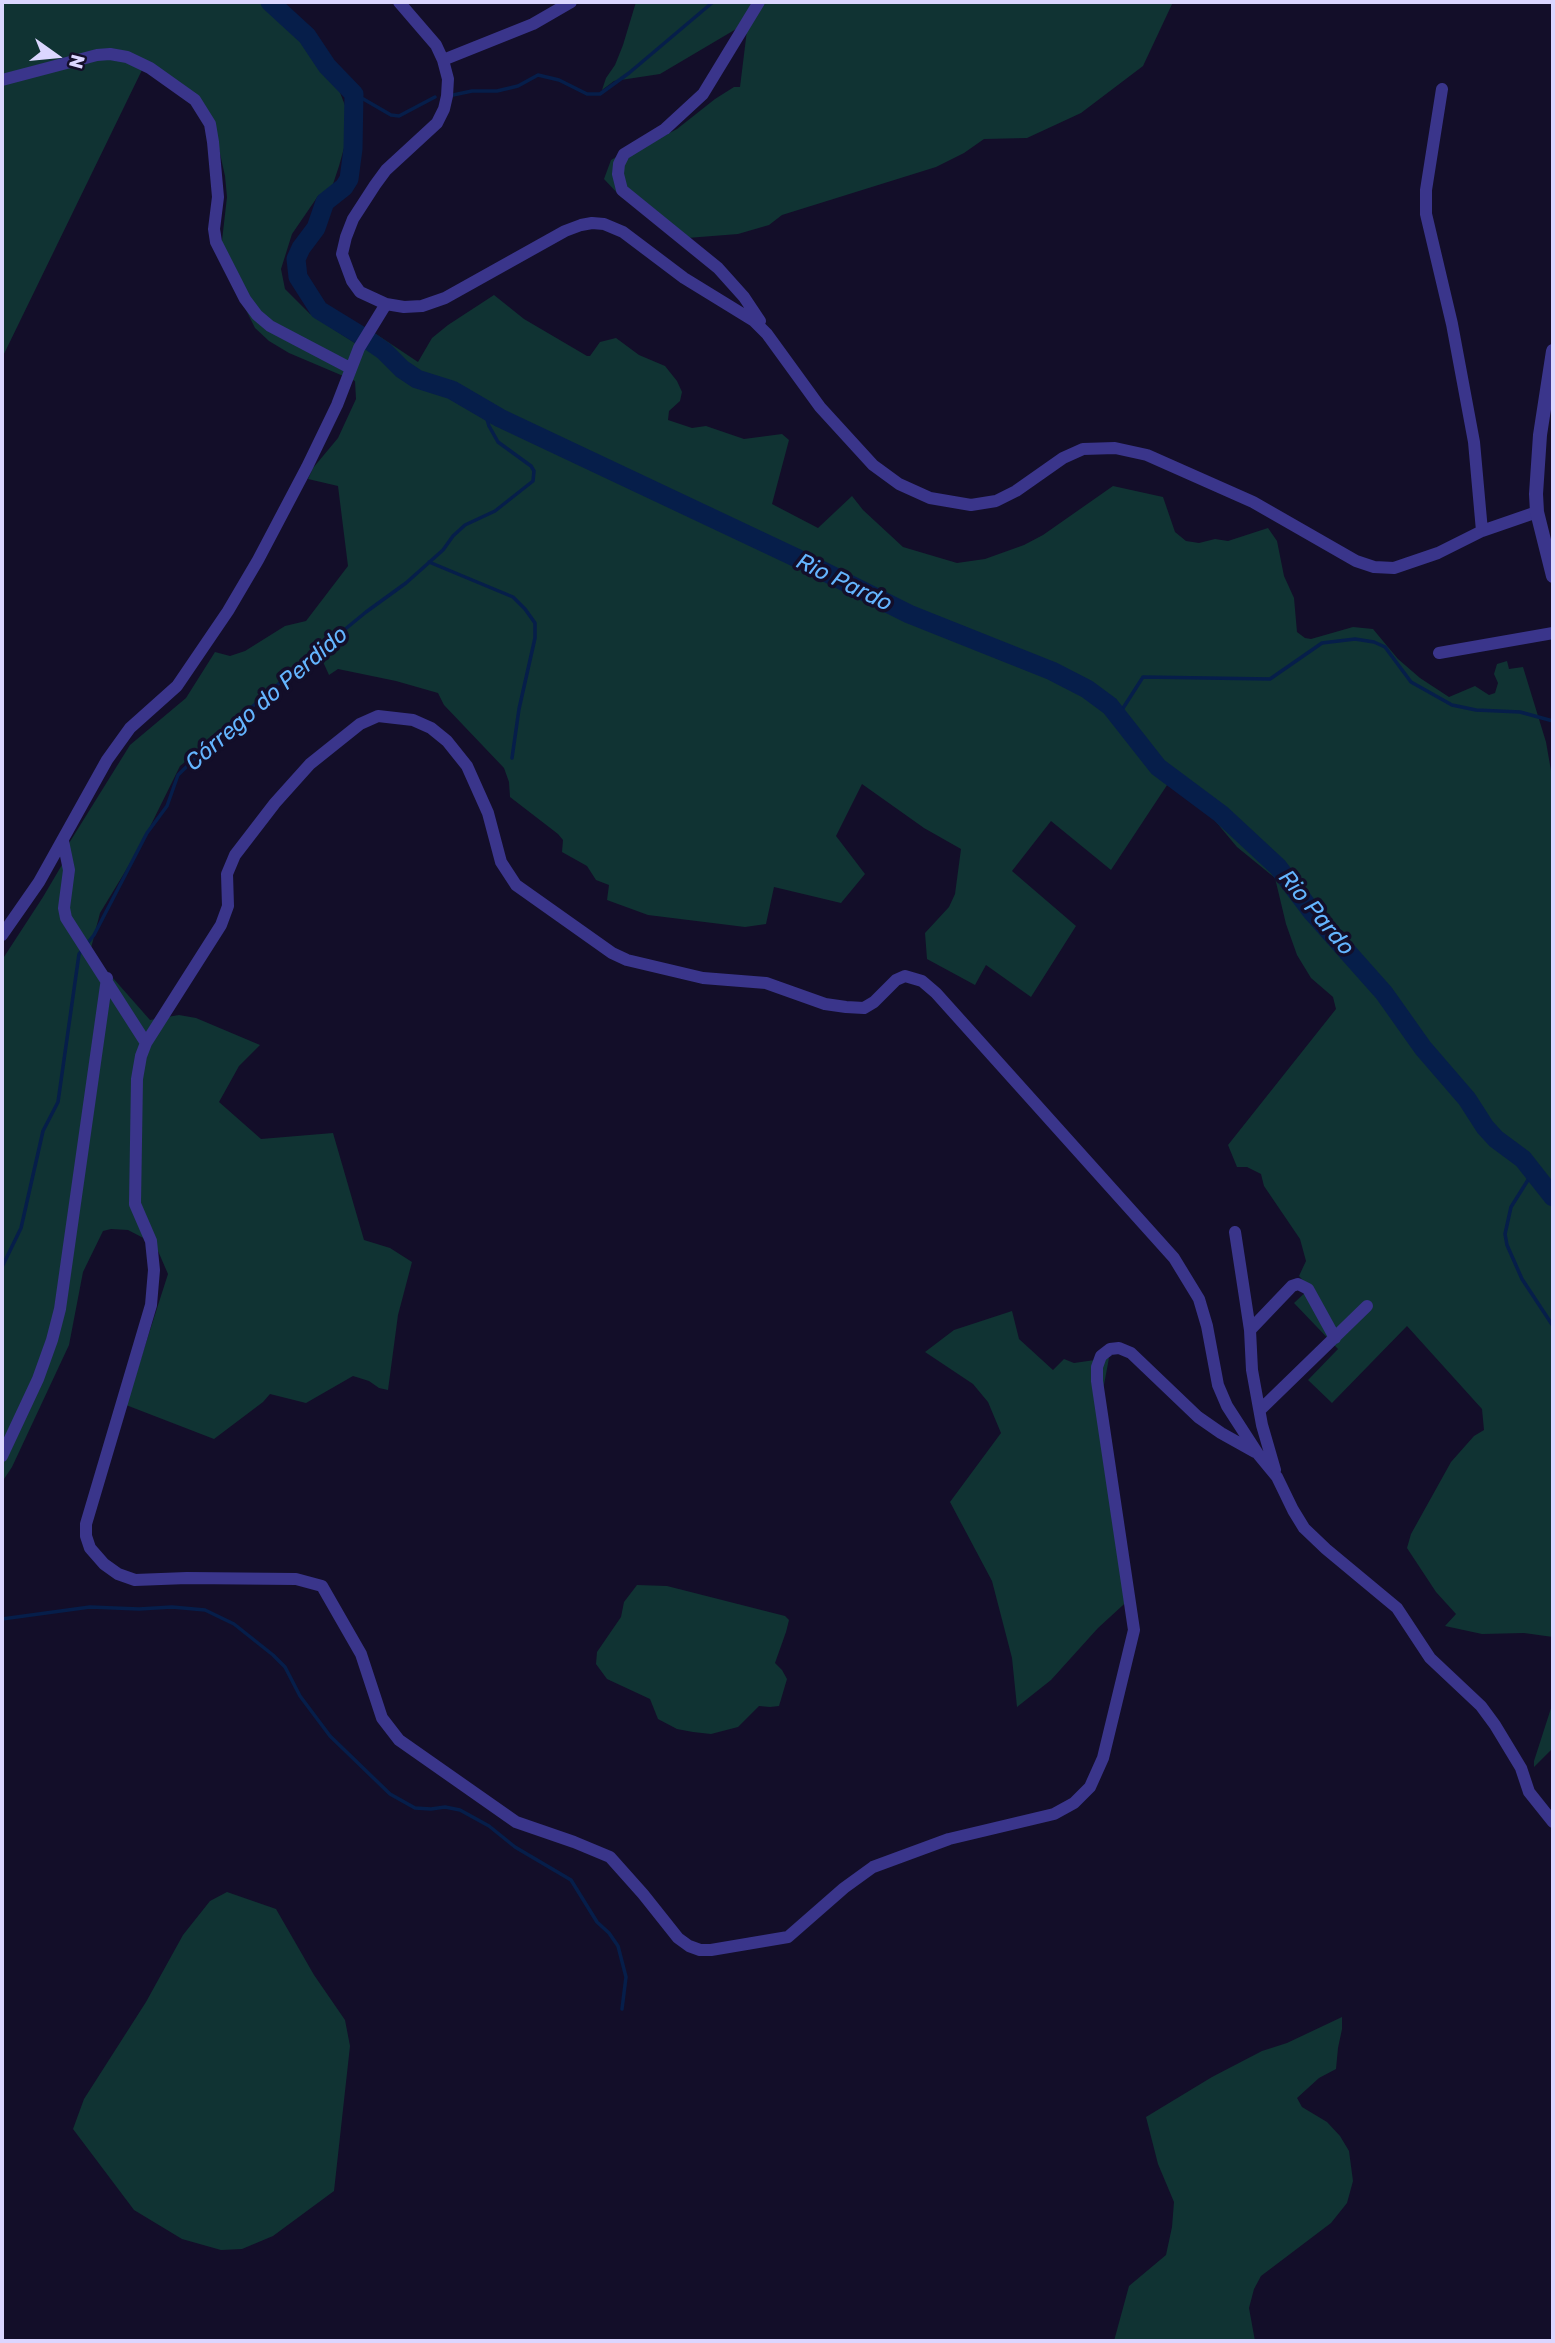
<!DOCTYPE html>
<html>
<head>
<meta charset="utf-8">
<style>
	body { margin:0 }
	#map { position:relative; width:1555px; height:2343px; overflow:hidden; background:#130e29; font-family:Rubik,sans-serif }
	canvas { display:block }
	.frame { position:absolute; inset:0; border:4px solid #dbd6ff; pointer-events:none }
	.north { position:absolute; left:21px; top:21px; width:70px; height:70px; -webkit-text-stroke:5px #130e29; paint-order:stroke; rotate:105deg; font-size:19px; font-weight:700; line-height:28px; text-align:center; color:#dbd6ff }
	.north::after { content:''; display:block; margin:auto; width:24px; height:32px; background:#dbd6ff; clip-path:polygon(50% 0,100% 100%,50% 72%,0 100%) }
</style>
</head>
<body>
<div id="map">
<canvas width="1555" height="2343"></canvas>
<div class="frame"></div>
<div class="north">N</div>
</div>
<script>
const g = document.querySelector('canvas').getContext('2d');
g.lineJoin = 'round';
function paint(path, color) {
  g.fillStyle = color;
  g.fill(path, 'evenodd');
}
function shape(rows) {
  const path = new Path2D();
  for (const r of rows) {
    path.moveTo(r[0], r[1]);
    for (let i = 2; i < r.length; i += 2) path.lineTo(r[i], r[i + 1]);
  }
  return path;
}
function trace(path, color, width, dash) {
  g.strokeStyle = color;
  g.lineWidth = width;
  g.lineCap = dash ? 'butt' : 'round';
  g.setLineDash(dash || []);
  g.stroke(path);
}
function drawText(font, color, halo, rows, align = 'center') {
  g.font = font + ' Rubik,sans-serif';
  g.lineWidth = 7;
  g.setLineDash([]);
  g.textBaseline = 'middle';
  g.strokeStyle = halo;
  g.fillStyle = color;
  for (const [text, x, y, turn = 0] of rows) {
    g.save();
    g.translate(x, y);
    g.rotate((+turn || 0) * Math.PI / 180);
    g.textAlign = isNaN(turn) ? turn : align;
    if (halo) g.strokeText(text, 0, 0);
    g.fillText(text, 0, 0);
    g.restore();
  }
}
paint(shape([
	[2,2,275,2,287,13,313,48,339,90,346,108,346,141,339,166,331,190,318,196,292,234,281,269,285,289,310,314,361,347,373,332,418,362,432,338,448,325,494,295,524,319,587,356,590,356,600,342,616,338,639,355,665,366,677,381,682,392,680,401,669,411,668,420,692,428,706,426,744,439,782,434,789,440,772,504,818,528,852,496,863,510,903,547,957,563,985,559,1024,545,1043,535,1113,486,1163,497,1175,532,1186,541,1199,543,1215,539,1228,541,1268,528,1277,541,1284,576,1294,598,1297,632,1305,638,1311,639,1353,627,1373,629,1398,659,1420,678,1449,697,1475,686,1489,695,1495,693,1498,683,1494,674,1497,664,1507,661,1509,669,1523,667,1546,742,1553,782,1553,1637,1524,1633,1482,1634,1445,1626,1456,1614,1436,1592,1407,1548,1411,1534,1451,1462,1474,1436,1484,1430,1482,1409,1407,1326,1332,1403,1308,1380,1338,1349,1294,1303,1310,1288,1299,1276,1306,1261,1300,1239,1264,1186,1261,1174,1247,1167,1237,1167,1228,1145,1336,1009,1333,997,1311,978,1297,955,1286,924,1275,878,1237,847,1175,773,1111,870,1051,821,1012,871,1076,926,1031,997,986,965,975,985,927,959,925,933,949,907,955,894,961,849,924,828,862,784,836,836,865,874,841,903,774,887,766,924,745,927,648,915,607,900,609,885,596,880,587,866,562,852,563,840,558,834,510,797,509,782,504,768,444,705,438,693,396,681,338,669,329,675,319,653,180,766,140,847,100,913,90,952,150,1020,179,1015,196,1018,260,1045,239,1066,219,1102,261,1139,333,1133,364,1240,390,1248,412,1262,398,1315,388,1390,379,1388,369,1381,353,1376,306,1403,270,1394,263,1402,214,1439,126,1405,168,1274,155,1244,128,1230,111,1229,103,1231,83,1272,69,1345,12,1467,2,1482,2,960,43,897,66,858,66,848,130,745,186,698,215,652,230,656,245,651,285,626,306,621,348,566,338,486,308,479,313,468,338,438,356,399,355,381,289,353,269,341,255,328,220,258,227,197,225,176,215,131,200,105,157,75,142,70,2,358],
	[636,2,1173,2,1143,66,1081,113,1027,138,984,139,964,153,936,167,782,215,769,225,738,234,687,238,621,197,604,179,611,160,636,146,656,140,677,129,715,99,734,87,740,87,748,22,660,74,614,81,602,90,606,78,615,65,623,45],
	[1012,1311,1019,1339,1053,1370,1064,1359,1074,1363,1109,1358,1103,1390,1134,1595,1098,1628,1051,1680,1017,1707,1012,1658,992,1581,950,1502,1001,1433,988,1402,973,1384,925,1352,954,1330],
	[637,1585,667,1586,785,1616,789,1620,786,1632,775,1663,782,1670,787,1679,779,1706,770,1707,759,1706,738,1727,711,1734,693,1732,677,1729,658,1719,650,1699,607,1679,596,1664,597,1652,621,1617,624,1602],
	[1553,1702,1553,1748,1534,1767,1534,1761],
	[227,1892,276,1909,314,1975,345,2020,350,2046,334,2191,273,2236,242,2249,221,2250,182,2239,134,2210,73,2129,84,2099,146,2002,183,1935,210,1901],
	[1342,2017,1342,2029,1338,2048,1336,2069,1319,2078,1297,2098,1302,2107,1327,2122,1340,2136,1349,2151,1353,2181,1347,2203,1331,2223,1261,2276,1254,2289,1249,2308,1255,2341,1114,2341,1129,2286,1166,2255,1172,2227,1174,2202,1158,2164,1146,2117,1212,2077,1262,2051,1287,2043]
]), '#103333');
trace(shape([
	[353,93,391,115,399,116,435,97],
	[453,95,472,91,497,91,518,86,538,75,559,80,587,94,600,94,629,73,713,2],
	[429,562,513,597,525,609,535,623,535,638,519,709,512,758],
	[1118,716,1143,677,1270,679,1322,643,1355,639,1374,642,1385,647,1411,682,1452,705,1476,710,1520,712,1553,721],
	[1533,1172,1511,1207,1505,1234,1507,1245,1522,1279,1553,1326],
	[2,1267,21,1228,43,1131,58,1102,79,954,94,935,147,833,167,806,178,775,214,740,276,686,366,612,406,583,443,550,453,536,465,525,495,511,533,481,534,471,531,466,498,442,489,426,484,409],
	[2,1619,90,1607,139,1609,172,1607,205,1610,234,1624,273,1655,285,1667,300,1696,330,1736,390,1794,415,1808,431,1809,445,1807,460,1810,489,1826,515,1847,571,1880,597,1922,609,1933,618,1946,626,1977,622,2009]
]), '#061e4a', 3.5);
trace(shape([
	[270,2,307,36,327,66,354,94,353,149,349,179,344,187,325,202,316,228,301,248,296,259,298,277,319,310,368,340,384,351,402,369,417,379,452,390,500,418,803,561,909,614,1052,671,1087,689,1110,706,1158,767,1221,814,1278,867,1312,912,1384,993,1423,1048,1467,1099,1485,1127,1496,1139,1523,1159,1553,1197]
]), '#061e4a', 19);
trace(shape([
	[759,2,703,94,665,129,624,154,619,164,618,174,622,190,718,268,744,297,760,321],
	[443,60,533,24,571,2],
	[2,80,97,55,110,54,127,57,150,68,195,100,210,124,213,142,218,197,214,229,216,242,245,299,257,315,270,326,350,368],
	[1442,89,1426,190,1426,214,1452,324,1474,442,1482,531],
	[386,304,360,292,352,281,342,254,346,237,353,219,375,185,386,170,437,123,444,109,447,96,448,79,443,60,436,45,399,2],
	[1439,653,1553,633],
	[63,841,69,870,64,908,66,918,146,1043,221,925,228,906,227,874,235,855,275,803,310,764,360,724,378,716,413,720,431,728,447,741,467,766,488,813,501,862,516,885,612,953,627,960,703,978,766,983,825,1004,846,1007,864,1008,874,1002,896,980,905,976,922,981,936,993,1174,1258,1199,1299,1207,1326,1218,1385,1227,1406,1258,1454,1277,1477,1293,1510,1304,1528,1326,1549,1397,1608,1430,1658,1481,1706,1495,1725,1521,1768,1529,1792,1553,1822],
	[2,935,39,882,107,760,130,728,177,686,228,611,258,560,307,467,337,405,359,348,386,304,404,307,422,306,445,298,565,231,581,225,592,223,604,224,623,232,684,278,754,321,767,334,820,407,873,465,899,484,930,498,971,505,996,501,1016,491,1063,458,1083,449,1115,448,1147,455,1253,502,1356,561,1374,567,1394,568,1438,553,1482,531,1537,512],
	[146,1043,141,1056,137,1079,135,1204,151,1241,154,1270,151,1305,86,1524,86,1536,90,1548,104,1564,118,1574,135,1580,187,1578,296,1579,322,1586,361,1654,382,1718,399,1740,516,1822,574,1842,610,1857,643,1894,678,1938,689,1946,700,1950,711,1950,788,1937,844,1888,873,1867,949,1839,1054,1814,1074,1803,1090,1787,1103,1758,1134,1630,1097,1381,1097,1367,1101,1356,1110,1349,1119,1348,1131,1353,1198,1417,1221,1433,1255,1452],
	[1235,1232,1250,1330,1252,1370,1262,1425,1275,1470],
	[1250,1330,1292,1286,1298,1284,1308,1289,1335,1338],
	[1260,1410,1367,1306],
	[2,1456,38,1379,52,1340,60,1309,107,978]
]), '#3a358b', 12);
trace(shape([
	[1553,351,1540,435,1536,494,1537,512,1553,576]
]), '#3a358b', 14);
drawText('italic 23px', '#64b5ff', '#130e29', [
	["Rio Pardo",844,583,26],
	["Córrego do Perdido",267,699,-41],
	["Rio Pardo",1316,913,50]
]);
</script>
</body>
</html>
